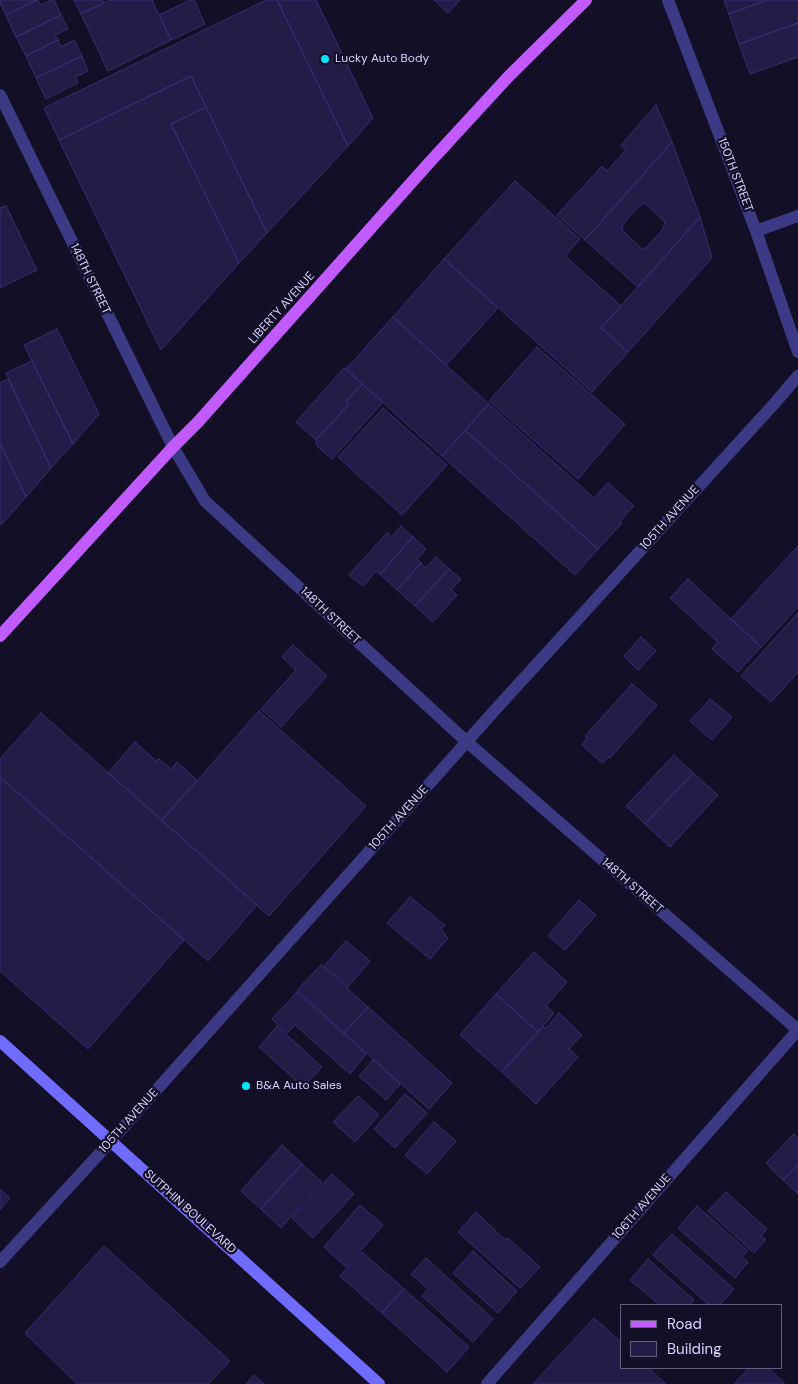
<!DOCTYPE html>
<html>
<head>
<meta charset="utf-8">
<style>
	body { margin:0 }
	#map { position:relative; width:798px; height:1384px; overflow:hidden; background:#130f26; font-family:"DM Sans",sans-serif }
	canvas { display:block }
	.legend { position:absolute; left:620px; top:1304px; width:162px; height:65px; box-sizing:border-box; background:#130f26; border:1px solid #625e7d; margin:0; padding:6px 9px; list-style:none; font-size:15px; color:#d9d4ff }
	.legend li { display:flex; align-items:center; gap:10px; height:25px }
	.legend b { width:25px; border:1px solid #625e7d }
</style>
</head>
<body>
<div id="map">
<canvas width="798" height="1384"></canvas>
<ul class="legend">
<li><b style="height:6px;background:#c25bff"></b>Road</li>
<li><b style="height:14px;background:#241b47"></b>Building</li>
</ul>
</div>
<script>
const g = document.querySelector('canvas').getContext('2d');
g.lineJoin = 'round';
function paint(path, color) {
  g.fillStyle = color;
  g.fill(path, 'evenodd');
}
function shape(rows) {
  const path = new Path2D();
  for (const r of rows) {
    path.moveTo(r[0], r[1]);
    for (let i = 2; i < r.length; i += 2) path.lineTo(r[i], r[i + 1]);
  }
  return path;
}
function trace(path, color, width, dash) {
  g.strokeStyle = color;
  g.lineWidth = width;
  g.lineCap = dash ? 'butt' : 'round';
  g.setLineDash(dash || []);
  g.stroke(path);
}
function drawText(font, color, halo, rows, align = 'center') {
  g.font = font + ' "DM Sans",sans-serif';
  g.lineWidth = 4.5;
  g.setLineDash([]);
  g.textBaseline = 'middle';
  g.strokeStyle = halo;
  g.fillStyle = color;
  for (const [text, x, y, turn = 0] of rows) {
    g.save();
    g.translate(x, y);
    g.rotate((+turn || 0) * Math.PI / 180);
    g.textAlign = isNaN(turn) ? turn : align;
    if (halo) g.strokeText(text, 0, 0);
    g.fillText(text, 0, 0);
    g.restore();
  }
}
const building = shape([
	[0,0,37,0,6,15,0,3,0,0],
	[37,0,41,5,51,0,54,0,61,15,16,37,6,15,37,0],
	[74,0,103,0,104,3,81,14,74,0],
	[110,0,152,0,171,40,108,71,81,14,110,0],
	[190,0,194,0,205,24,171,40,159,15,190,0],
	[266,0,277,0,348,146,267,233,191,76,59,140,44,108,266,0],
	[277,0,316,0,373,118,348,146,277,0],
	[434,0,460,0,448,13,434,0],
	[724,0,767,0,729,14,724,0],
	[767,0,798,0,798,23,739,44,729,14,767,0],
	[61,15,68,29,55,35,58,40,26,56,16,37,61,15],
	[798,23,798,57,750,74,739,44,798,23],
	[58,40,61,47,74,40,82,56,36,78,26,56,58,40],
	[82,56,88,71,75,77,78,83,46,99,36,78,82,56],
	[191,76,206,107,171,124,239,263,161,350,59,140,191,76],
	[656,105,672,142,585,240,557,215,602,166,607,171,626,150,621,145,656,105],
	[206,107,267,233,239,263,171,124,206,107],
	[672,142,700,217,638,287,585,240,672,142],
	[645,203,665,222,663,229,648,246,642,249,622,230,623,224,638,207,645,203],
	[515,181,580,239,565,256,621,306,601,328,628,352,592,392,444,259,515,181],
	[6,206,37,270,0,288,0,208,6,206],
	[700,217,712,258,628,352,601,328,700,217],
	[444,259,498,308,446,365,393,317,444,259],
	[393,317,489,404,442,456,346,369,393,317],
	[57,329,99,414,73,444,24,345,57,329],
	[537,347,625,424,578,479,489,401,537,347],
	[32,361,73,444,51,468,6,373,32,361],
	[344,368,362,384,346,401,349,404,316,440,296,422,344,368],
	[8,379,51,468,26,497,0,443,0,383,8,379],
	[362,384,383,402,332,459,317,446,316,440,349,404,346,401,362,384],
	[489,404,594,498,608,483,634,506,620,521,622,523,598,549,465,430,489,404],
	[383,408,447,465,402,515,338,457,383,408],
	[465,430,598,549,575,575,442,456,465,430],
	[0,443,26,497,1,525,0,522,0,443],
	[401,526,413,537,380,574,376,571,363,586,349,575,387,533,392,537,401,526],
	[413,537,426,549,417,559,421,563,397,590,380,574,413,537],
	[798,546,798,607,761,647,731,619,798,546],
	[436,557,449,569,415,606,397,590,421,563,426,568,436,557],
	[449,569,461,579,451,590,457,595,433,622,415,606,449,569],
	[688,579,761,647,738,672,712,649,718,642,670,598,688,579],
	[798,613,798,672,771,702,741,676,798,613],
	[641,637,656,651,638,670,624,656,641,637],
	[293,645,327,676,281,727,261,709,296,670,282,657,293,645],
	[632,684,657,705,610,758,608,757,602,763,582,745,587,738,585,736,632,684],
	[710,699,732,717,712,740,690,721,710,699],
	[259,711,366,806,269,916,162,820,259,711],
	[41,713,257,905,208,961,0,777,0,759,41,713],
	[135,742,156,761,159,759,171,769,177,762,197,780,162,820,108,773,135,742],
	[674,755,693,773,645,824,626,806,674,755],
	[693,773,718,795,670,847,645,824,693,773],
	[0,777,184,940,88,1049,0,971,0,777],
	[410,897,445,925,441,930,446,935,445,936,448,938,430,959,387,923,410,897],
	[579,900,596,915,565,950,548,936,579,900],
	[346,941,370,961,348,987,324,966,346,941],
	[534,952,567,982,546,1006,554,1013,538,1032,496,994,534,952],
	[321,965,368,1007,344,1033,297,990,321,965],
	[297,992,366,1054,350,1074,295,1025,287,1033,272,1019,297,992],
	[496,994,538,1032,502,1072,460,1035,496,994],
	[368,1007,452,1083,429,1109,344,1033,368,1007],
	[559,1013,582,1035,569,1049,578,1057,536,1104,502,1072,543,1026,545,1029,559,1013],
	[277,1026,322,1067,303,1087,259,1047,277,1026],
	[373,1060,400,1084,386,1100,359,1076,373,1060],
	[405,1094,427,1113,395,1148,374,1129,405,1094],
	[358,1096,379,1115,355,1142,333,1122,358,1096],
	[434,1122,456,1141,427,1174,405,1155,434,1122],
	[794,1134,798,1138,798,1165,783,1180,766,1163,794,1134],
	[282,1145,302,1164,261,1209,241,1191,282,1145],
	[302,1164,322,1182,281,1228,261,1209,302,1164],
	[798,1165,798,1194,783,1180,798,1165],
	[332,1174,354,1194,313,1238,292,1218,332,1174],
	[0,1189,10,1198,0,1210,0,1189],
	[726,1192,767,1229,761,1236,766,1240,754,1253,708,1211,726,1192],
	[360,1205,383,1225,346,1267,324,1247,360,1205],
	[697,1206,748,1251,742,1257,748,1262,735,1278,678,1228,697,1206],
	[476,1212,503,1238,509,1239,540,1267,520,1288,458,1232,476,1212],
	[672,1234,734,1289,720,1305,709,1305,653,1255,672,1234],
	[104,1246,230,1361,208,1384,77,1384,25,1333,104,1246],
	[473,1251,517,1291,498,1313,453,1273,473,1251],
	[362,1252,404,1289,382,1313,340,1276,362,1252],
	[426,1258,493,1319,473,1342,422,1296,428,1289,411,1274,426,1258],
	[648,1259,694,1300,690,1305,660,1305,630,1280,648,1259],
	[404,1289,469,1347,447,1372,382,1313,404,1289],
	[594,1318,622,1343,622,1368,648,1368,666,1384,533,1384,594,1318],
	[749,1368,768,1368,785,1384,734,1384,749,1368],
	[254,1375,264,1384,246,1384,254,1375]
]);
paint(building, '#241b47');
trace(building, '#3b2d73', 1);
trace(shape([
	[668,0,756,231,798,352],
	[0,95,173,447,205,501,467,742,798,1030],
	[756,231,798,216],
	[0,1262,111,1141,495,710,774,404,798,376],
	[487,1384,798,1030]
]), '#3d3a85', 12);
trace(shape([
	[0,1041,379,1384]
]), '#6f6bff', 12);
trace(shape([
	[0,636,173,447,198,422,428,164,509,76,586,0]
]), '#c25bff', 12);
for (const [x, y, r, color] of [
	[325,59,5,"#00e5ff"],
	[246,1086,5,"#00e5ff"]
]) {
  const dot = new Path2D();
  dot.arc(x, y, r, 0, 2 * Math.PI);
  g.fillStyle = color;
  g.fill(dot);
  trace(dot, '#130f26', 2);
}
drawText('12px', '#d9d4ff', '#130f26', [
	["Lucky Auto Body",335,59],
	["B&A Auto Sales",256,1086]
], 'left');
drawText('12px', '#d9d4ff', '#130f26', [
	["150TH STREET",735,175,69],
	["148TH STREET",90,279,64],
	["LIBERTY AVENUE",282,308,-48],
	["105TH AVENUE",670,518,-48],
	["148TH STREET",330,616,43],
	["105TH AVENUE",399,818,-48],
	["148TH STREET",632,886,41],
	["105TH AVENUE",129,1121,-48],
	["106TH AVENUE",642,1207,-49],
	["SUTPHIN BOULEVARD",190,1212,42]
]);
</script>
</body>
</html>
